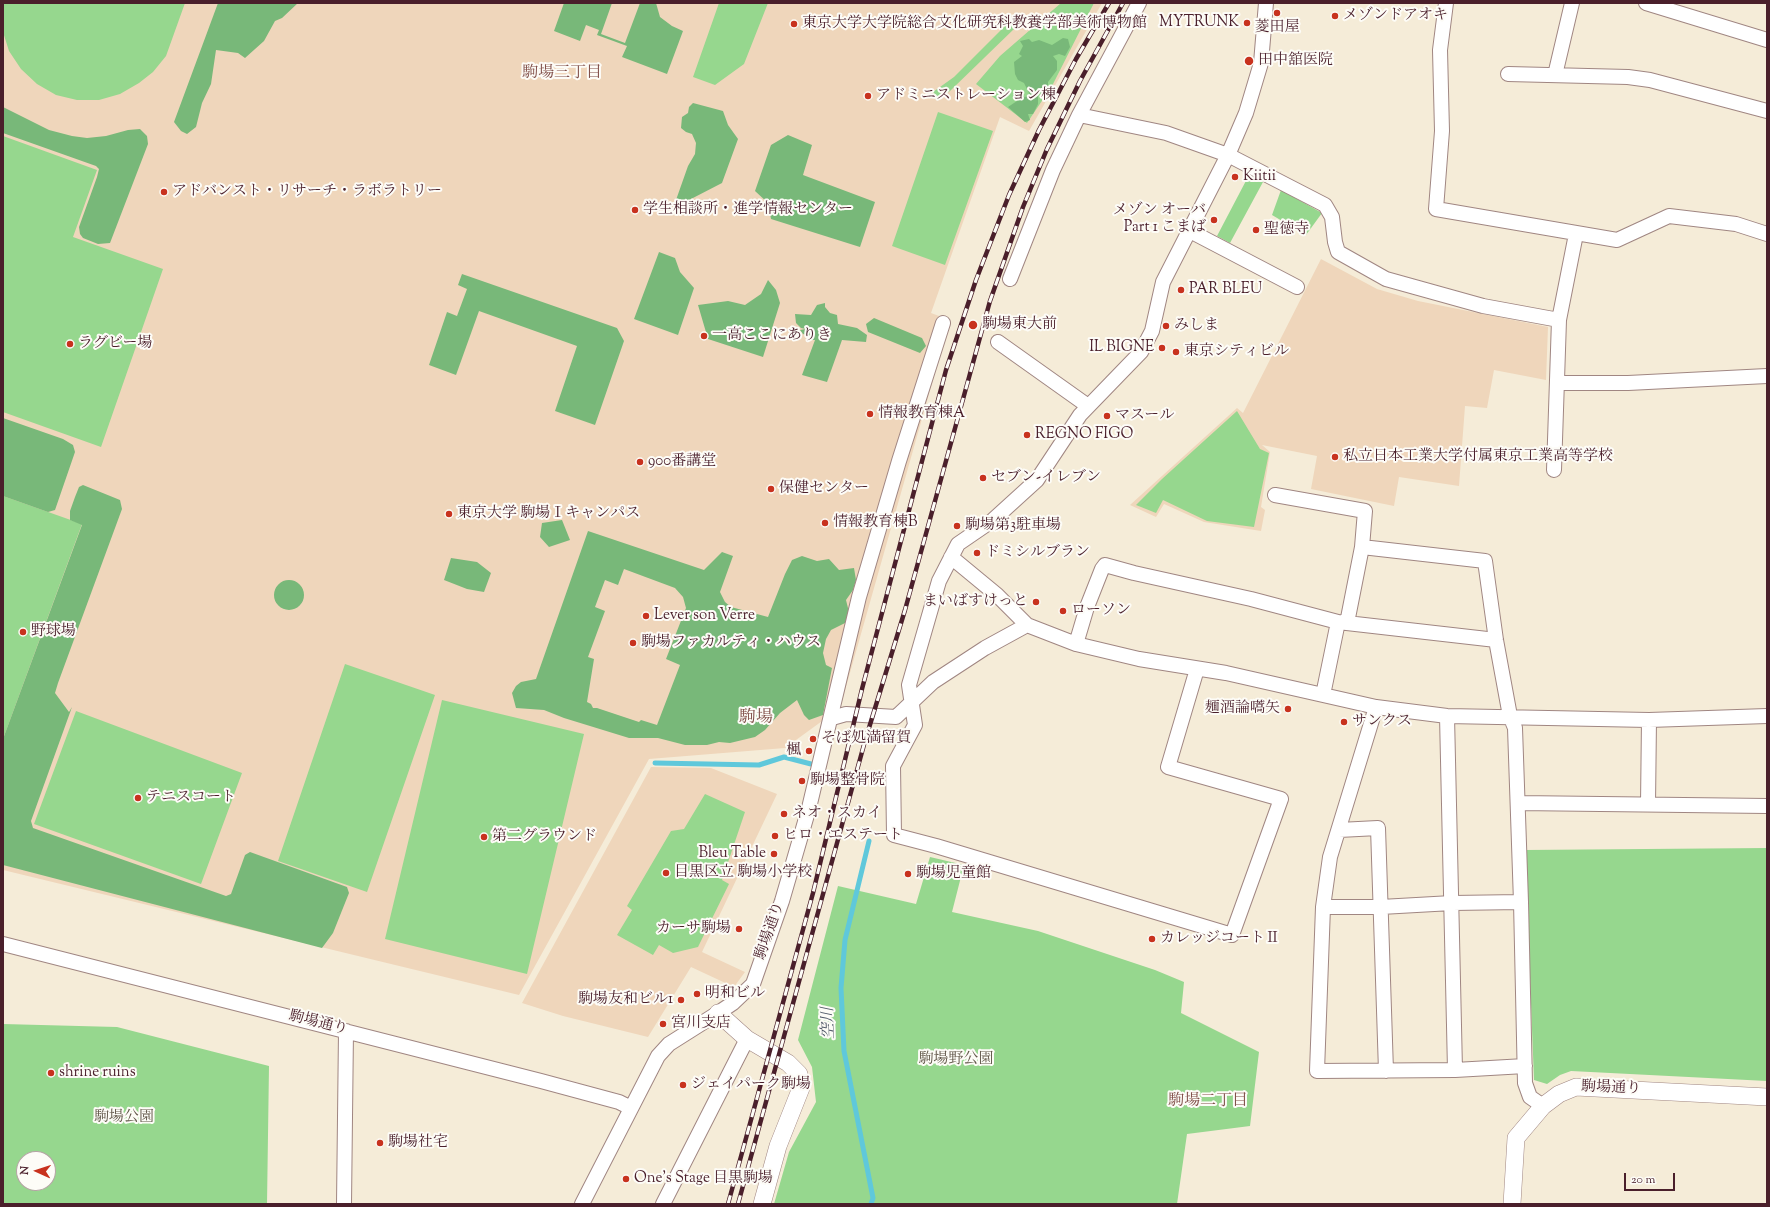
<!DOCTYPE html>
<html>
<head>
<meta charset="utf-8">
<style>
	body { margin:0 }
	#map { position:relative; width:1770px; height:1207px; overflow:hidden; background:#f5ecd8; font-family:"Sorts Mill Goudy",serif }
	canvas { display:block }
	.frame { position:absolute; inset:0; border:4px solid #4a1f2b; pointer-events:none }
	.north { position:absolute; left:16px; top:1151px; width:40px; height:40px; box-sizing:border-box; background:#fdfcf7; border:1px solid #b5a4a5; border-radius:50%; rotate:273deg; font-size:11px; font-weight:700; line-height:16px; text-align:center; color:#4a1f2b }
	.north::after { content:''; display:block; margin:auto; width:14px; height:18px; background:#c8321e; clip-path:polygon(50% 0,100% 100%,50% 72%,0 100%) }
	.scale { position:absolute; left:1624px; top:1173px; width:51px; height:18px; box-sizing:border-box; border:2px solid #4a1f2b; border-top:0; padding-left:5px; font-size:12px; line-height:14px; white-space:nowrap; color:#4a1f2b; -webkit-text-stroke:3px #fdfcf7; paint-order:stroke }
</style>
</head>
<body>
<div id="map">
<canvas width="1770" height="1207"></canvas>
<div class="frame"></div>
<div class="north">N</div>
<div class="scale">20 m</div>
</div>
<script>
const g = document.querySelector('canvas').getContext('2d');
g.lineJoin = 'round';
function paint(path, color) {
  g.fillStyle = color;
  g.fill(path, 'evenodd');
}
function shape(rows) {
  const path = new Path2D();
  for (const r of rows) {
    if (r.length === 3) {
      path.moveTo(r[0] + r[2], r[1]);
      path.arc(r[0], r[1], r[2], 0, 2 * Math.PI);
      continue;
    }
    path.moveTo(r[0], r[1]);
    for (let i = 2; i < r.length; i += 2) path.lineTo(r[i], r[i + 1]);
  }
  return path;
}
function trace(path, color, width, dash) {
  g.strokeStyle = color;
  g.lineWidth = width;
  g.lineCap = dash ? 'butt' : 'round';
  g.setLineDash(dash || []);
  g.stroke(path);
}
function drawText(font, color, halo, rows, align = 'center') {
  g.font = font + ' "Sorts Mill Goudy","Noto Serif JP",serif';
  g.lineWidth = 4;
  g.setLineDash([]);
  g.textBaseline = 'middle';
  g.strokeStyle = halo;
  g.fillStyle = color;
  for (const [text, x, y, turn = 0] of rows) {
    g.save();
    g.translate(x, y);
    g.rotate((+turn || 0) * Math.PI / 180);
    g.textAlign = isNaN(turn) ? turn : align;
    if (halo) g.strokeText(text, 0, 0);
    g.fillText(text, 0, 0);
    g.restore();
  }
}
paint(shape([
	[3,3,1102,3,1029,131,1000,117,931,313,950,320,840,708,785,748,649,759,519,995,3,870],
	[1321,259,1377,289,1418,301,1548,327,1546,380,1494,370,1487,408,1465,406,1459,486,1399,477,1394,506,1311,489,1317,456,1262,445,1270,452,1261,507,1265,510,1261,531,1204,522,1164,504,1156,517,1130,505,1237,408,1243,413],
	[651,767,711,768,777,794,702,952,745,972,734,987,691,967,648,1037,563,1016,522,1003]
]), '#efd6bb');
paint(shape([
	[3,3,185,3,166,56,153,72,139,83,120,94,99,100,77,100,56,95,37,84,21,69,9,51,3,32],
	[719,3,768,3,744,64,715,85,693,77],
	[1061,3,1094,3,1052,86,1027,123,976,84,1000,56],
	[1012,19,1016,27,950,91,939,99,933,92,954,77],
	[938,112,993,131,945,265,892,246],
	[3,136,97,170,73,237,163,269,101,447,3,412],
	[1249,175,1263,182,1230,243,1217,236],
	[1281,190,1322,213,1306,235,1272,215],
	[1237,411,1260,449,1269,453,1254,527,1207,521,1163,500,1156,513,1136,505,1162,479],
	[3,496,82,524,3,739],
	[345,664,435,695,367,892,278,861],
	[442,700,584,734,527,974,385,939],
	[76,711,242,773,201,884,34,824],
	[705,794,745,812,722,880,729,884,698,947,673,953,659,945,653,955,617,935,632,910,627,906,671,831,684,829],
	[1767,848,1767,1081,1571,1071,1560,1075,1547,1084,1534,1080,1525,850],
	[930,857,964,865,952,912,1038,931,1155,970,1184,982,1181,1013,1259,1052,1250,1126,1187,1134,1177,1204,774,1204,789,1152,816,1102,812,1067,798,1040,838,886,916,904],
	[3,1024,117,1027,269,1066,267,1204,3,1204],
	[24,1159,48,1159,48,1183,24,1183]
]), '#96d78e');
paint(shape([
	[218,3,298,3,282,18,275,21,264,41,245,58,238,53,216,50,211,84,202,103,196,127,187,134,181,131,174,122],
	[564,3,612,3,601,34,625,43,640,3,656,3,660,17,672,26,683,31,667,74,622,57,627,46,597,35,599,30,586,25,580,41,554,31],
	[1063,38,1068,39,1070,47,1065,56,1059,54,1053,56,1057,61,1057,70,1048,82,1048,86,1044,92,1038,94,1038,104,1033,114,1028,114,1030,120,1025,122,1008,107,1020,99,1030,95,1024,83,1018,80,1015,74,1014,62,1022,56,1019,54,1023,46,1020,41,1029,39,1032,42,1039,40,1052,45],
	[693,103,723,111,728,125,738,139,722,183,691,199,685,205,678,203,676,200,688,166,695,154,696,143,692,134,686,132,681,128,682,117,688,113,689,107],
	[3,107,49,130,72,136,87,138,106,136,128,130,140,129,147,136,148,144,110,243,98,244,83,238,80,234,79,227,97,177,99,169,96,166,3,133],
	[788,135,812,145,803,175,875,202,860,247,771,219,768,203,755,191,771,145],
	[659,252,675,258,680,272,694,288,678,335,634,319],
	[462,274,617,328,624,341,595,425,555,411,577,346,479,311,456,375,429,365,447,312,457,316,467,289,458,285],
	[768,280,776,290,780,303,763,357,708,339,698,305,728,301,745,305,761,294],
	[825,303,825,307,830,313,837,315,838,324,857,328,867,335,866,342,842,340,827,382,802,375,815,340,812,340,810,336,803,334,800,330,806,329,801,328,796,323,795,314,811,315,817,305],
	[874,318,922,338,926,346,920,353,868,332,866,324],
	[3,418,63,439,73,445,75,452,55,510,48,512,3,496],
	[83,485,120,500,122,509,58,683,55,693,69,712,72,707,31,821,33,828,226,896,231,894,245,855,250,852,347,887,349,893,333,933,322,948,3,865,3,739,82,525,70,520,70,511,75,497,79,487],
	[562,520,570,540,549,547,540,537,542,523],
	[588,531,704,570,722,552,733,556,720,592,725,602,731,607,768,617,785,574,792,560,802,556,817,561,829,559,839,570,854,568,856,580,853,590,846,600,849,612,845,623,831,630,826,639,823,653,826,665,832,668,823,715,809,720,804,715,797,700,780,713,765,730,755,737,730,743,719,742,707,745,685,745,658,738,629,738,564,718,544,710,516,708,512,693,516,686,521,682,536,679],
	[624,569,675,588,683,597,686,608,666,659,680,665,657,725,641,720,639,722,597,708,593,708,591,704,587,702,594,659,588,657,605,611,595,607,605,580,618,585],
	[451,558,477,562,491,573,484,592,467,589,444,580],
	[289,595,15]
]), '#78b879');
trace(shape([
	[655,763,759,765,784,757,811,764],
	[869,841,845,940,841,988,844,1051,873,1198,871,1204]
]), '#5fc8db', 5);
const minor = shape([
	[1446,3,1440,50,1442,131,1436,209,1617,240,1669,216,1736,224,1767,234],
	[1646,3,1767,40],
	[1508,74,1628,77,1650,80,1767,111],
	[1555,75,1572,3],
	[1079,115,1166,133,1228,155,1325,205,1332,217,1335,242,1338,252,1386,279,1483,306,1559,320],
	[1190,231,1297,287],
	[1010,279,1053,170,1079,115,1139,3],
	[998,342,1088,406],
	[1558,383,1628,383,1767,376],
	[1554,470,1559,320,1576,234],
	[1275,495,1365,511,1362,547],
	[951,557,997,595,1027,625,1076,644,1139,659,1226,673,1376,707,1447,716,1649,720,1767,716],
	[1347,623,1362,547,1485,561,1496,640,1510,716,1515,728,1521,902,1525,1083,1530,1097,1543,1106],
	[1076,644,1087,607,1102,569,1105,565,1134,573,1251,599,1338,622,1496,640],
	[1197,669,1168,767,1281,799,1232,935,936,846,894,835,893,766,915,725,909,685,939,581,958,544,993,520,1037,480,1080,415,1141,352,1152,331,1163,282,1228,155,1246,113,1261,63,1266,3],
	[1323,695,1338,622],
	[1376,707,1330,857,1323,907,1317,1071,1455,1070,1525,1066],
	[1447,716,1455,1070],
	[832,718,846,714,896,717,933,682,985,648,1027,625],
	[1518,803,1767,806],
	[1648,804,1649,720],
	[1339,830,1378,828,1386,1071],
	[1323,907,1381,907,1452,903,1521,902],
	[3,944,541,1081,619,1102,631,1108],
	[344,1204,346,1031],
	[582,1204,658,1056,669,1044,718,1013,733,1003,753,984,782,901,809,808,859,597,899,461,943,323],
	[663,1204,747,1039]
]);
const tertiary = shape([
	[718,1013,747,1039,788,1063,799,1074,801,1088,778,1146,762,1204],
	[1512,1204,1516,1138,1543,1106,1559,1094,1576,1087,1767,1097]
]);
trace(minor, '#a08682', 16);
trace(tertiary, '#a08682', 18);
trace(minor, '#fff', 14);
trace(tertiary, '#fff', 17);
const rail = shape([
	[728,1204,813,893,862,689,946,370,976,280,1009,195,1039,130,1076,59,1109,3],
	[738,1204,865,741,905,610,990,301,1023,207,1047,149,1080,81,1123,3]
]);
trace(rail, '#4a1f2b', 4.5);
trace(rail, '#fdfcf7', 3, [9]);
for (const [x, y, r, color] of [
	[1277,13,4,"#c8321e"],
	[1335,16,4,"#c8321e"],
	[1247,23,4,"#c8321e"],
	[794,24,4,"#c8321e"],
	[1249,61,5,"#c8321e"],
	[868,96,4,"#c8321e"],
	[1235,177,4,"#c8321e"],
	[164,192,4,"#c8321e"],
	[635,210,4,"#c8321e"],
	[1214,220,4,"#c8321e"],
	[1256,230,4,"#c8321e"],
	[1181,290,4,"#c8321e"],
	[973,325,5,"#c8321e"],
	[1166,326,4,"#c8321e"],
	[704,336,4,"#c8321e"],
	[70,344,4,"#c8321e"],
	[1162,348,4,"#c8321e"],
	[1176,352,4,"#c8321e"],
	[870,414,4,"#c8321e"],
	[1107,416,4,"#c8321e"],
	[1027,435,4,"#c8321e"],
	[1335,457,4,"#c8321e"],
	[640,462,4,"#c8321e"],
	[983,478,4,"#c8321e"],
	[771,489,4,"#c8321e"],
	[449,514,4,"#c8321e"],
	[825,523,4,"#c8321e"],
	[957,526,4,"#c8321e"],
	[977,553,4,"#c8321e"],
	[1036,602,4,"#c8321e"],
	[1063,611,4,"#c8321e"],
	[646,616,4,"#c8321e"],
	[23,632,4,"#c8321e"],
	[633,643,4,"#c8321e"],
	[1288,709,4,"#c8321e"],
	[1344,722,4,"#c8321e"],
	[813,739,4,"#c8321e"],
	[809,751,4,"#c8321e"],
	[802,781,4,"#c8321e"],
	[138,798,4,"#c8321e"],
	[784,814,4,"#c8321e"],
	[775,836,4,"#c8321e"],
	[484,837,4,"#c8321e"],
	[774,854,4,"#c8321e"],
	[666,873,4,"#c8321e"],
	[908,874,4,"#c8321e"],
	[739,929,4,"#c8321e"],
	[1152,939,4,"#c8321e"],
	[697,994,4,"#c8321e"],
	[681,1000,4,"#c8321e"],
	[663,1024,4,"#c8321e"],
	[51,1073,4,"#c8321e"],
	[683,1085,4,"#c8321e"],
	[380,1143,4,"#c8321e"],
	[626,1179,4,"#c8321e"]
]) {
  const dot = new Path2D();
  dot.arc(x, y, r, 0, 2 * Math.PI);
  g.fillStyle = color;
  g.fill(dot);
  trace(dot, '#fdfcf7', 1.5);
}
drawText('15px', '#4a1f2b', '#fdfcf7', [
	["メゾンドアオキ",1343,16],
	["MYTRUNK",1239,23,"right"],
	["東京大学大学院総合文化研究科教養学部美術博物館",802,24],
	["菱田屋",1277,28,"center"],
	["田中舘医院",1258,61],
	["アドミニストレーション棟",876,96],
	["Kiitii",1243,177],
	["アドバンスト・リサーチ・ラボラトリー",172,192],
	["学生相談所・進学情報センター",643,210],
	["メゾン オーバ",1206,211,"right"],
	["Part 1 こまば",1206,228,"right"],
	["聖徳寺",1264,230],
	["PAR BLEU",1189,290],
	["駒場東大前",982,325],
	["みしま",1174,326],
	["一高ここにありき",712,336],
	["ラグビー場",78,344],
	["IL BIGNE",1154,348,"right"],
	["東京シティビル",1184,352],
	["情報教育棟A",878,414],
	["マスール",1115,416],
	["REGNO FIGO",1035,435],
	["私立日本工業大学付属東京工業高等学校",1343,457],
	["900番講堂",648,462],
	["セブン-イレブン",991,478],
	["保健センター",779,489],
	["東京大学 駒場Ⅰキャンパス",457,514],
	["情報教育棟B",833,523],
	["駒場第3駐車場",965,526],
	["ドミシルブラン",985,553],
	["まいばすけっと",1028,602,"right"],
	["ローソン",1071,611],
	["Lever son Verre",654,616],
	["野球場",31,632],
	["駒場ファカルティ・ハウス",641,643],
	["麺酒論嚆矢",1280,709,"right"],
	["サンクス",1352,722],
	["そば処満留賀",821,739],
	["楓",801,751,"right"],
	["駒場整骨院",810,781],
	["テニスコート",146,798],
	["ネオ・スカイ",792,814],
	["ヒロ・エステート",783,836],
	["第二グラウンド",492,837],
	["Bleu Table",766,854,"right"],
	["目黒区立 駒場小学校",674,873],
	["駒場児童館",916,874],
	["カーサ駒場",731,929,"right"],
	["カレッジコートⅡ",1160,939],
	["明和ビル",705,994],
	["駒場友和ビル1",673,1000,"right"],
	["宮川支店",671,1024],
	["shrine ruins",59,1073],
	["ジェイパーク駒場",691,1085],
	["駒場社宅",388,1143],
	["One's Stage 目黒駒場",634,1179]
], 'left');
drawText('15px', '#4a1f2b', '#fdfcf7', [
	["駒場通り",771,931,-71],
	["駒場通り",318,1024,14],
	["駒場通り",1611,1089,2]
]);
drawText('15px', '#615649', '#fdfcf7', [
	["駒場野公園",956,1060],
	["駒場公園",124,1118]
]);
drawText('16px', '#82504a', '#fdfcf7', [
	["駒場三丁目",562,74],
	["駒場二丁目",1208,1102]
]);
drawText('italic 16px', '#515a69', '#fdfcf7', [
	["空川",830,1023,-92]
]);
drawText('17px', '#82504a', '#fdfcf7', [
	["駒場",756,719]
]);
</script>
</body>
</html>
